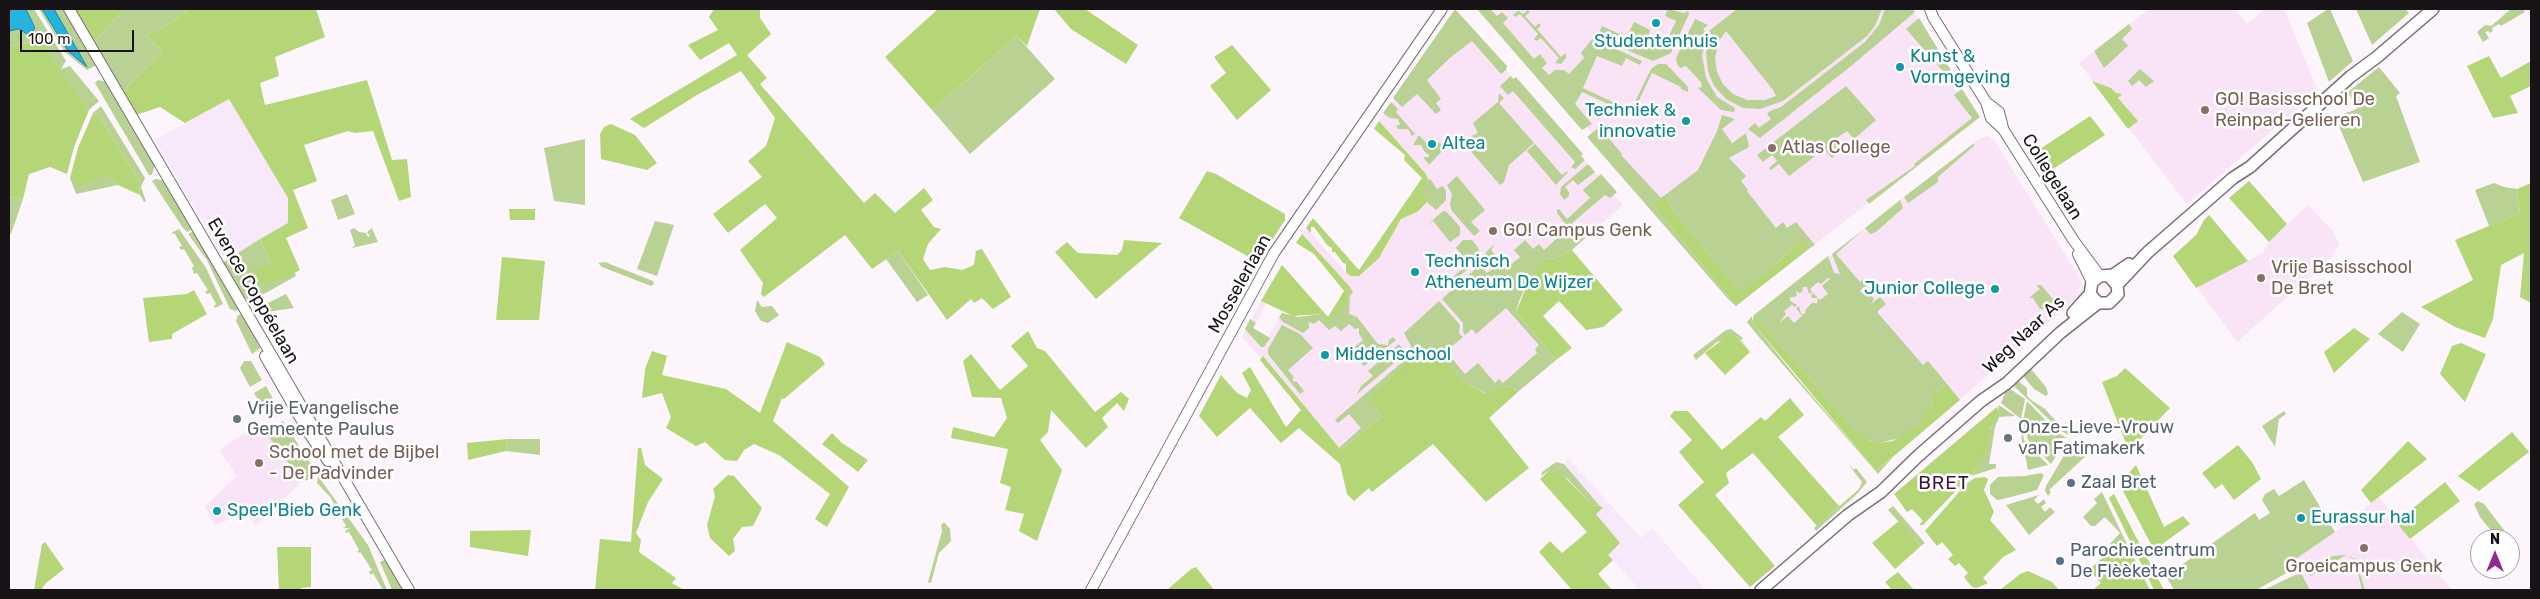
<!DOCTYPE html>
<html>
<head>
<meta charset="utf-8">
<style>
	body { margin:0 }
	#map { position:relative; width:2540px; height:599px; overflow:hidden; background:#fdf5fc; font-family:Rubik,sans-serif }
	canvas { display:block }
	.frame { position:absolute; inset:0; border:10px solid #181317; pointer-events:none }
	.north { position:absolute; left:2470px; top:529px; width:50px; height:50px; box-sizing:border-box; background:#fff; border:1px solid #a3a1a2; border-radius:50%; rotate:0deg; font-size:14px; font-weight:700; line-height:20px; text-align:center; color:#181317 }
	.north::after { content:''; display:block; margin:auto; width:18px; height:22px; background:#912a8f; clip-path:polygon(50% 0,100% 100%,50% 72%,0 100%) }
	.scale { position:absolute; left:20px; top:30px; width:114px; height:22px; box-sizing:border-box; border:2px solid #181317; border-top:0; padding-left:6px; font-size:15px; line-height:18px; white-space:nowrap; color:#181317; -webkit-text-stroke:4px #fff; paint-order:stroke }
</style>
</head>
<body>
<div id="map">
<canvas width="2540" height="599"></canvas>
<div class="frame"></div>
<div class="north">N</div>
<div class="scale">100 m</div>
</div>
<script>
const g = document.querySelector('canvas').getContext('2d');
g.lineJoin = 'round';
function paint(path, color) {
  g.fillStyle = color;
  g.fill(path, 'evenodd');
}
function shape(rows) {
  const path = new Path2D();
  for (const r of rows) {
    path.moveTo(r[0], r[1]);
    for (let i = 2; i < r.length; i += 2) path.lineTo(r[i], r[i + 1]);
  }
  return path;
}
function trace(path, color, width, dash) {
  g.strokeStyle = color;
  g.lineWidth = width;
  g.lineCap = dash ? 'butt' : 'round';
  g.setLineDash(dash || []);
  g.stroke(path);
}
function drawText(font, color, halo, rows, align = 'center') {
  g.font = font + ' Rubik,sans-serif';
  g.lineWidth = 5;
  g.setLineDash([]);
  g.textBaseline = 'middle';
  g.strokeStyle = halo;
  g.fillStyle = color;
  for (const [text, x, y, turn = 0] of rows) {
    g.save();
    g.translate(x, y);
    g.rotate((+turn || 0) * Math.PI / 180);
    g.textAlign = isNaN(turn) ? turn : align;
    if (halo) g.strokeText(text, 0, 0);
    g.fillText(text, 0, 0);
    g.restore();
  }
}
paint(shape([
	[229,99,288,198,288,223,225,260,155,140],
	[1568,458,1641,538,1652,528,1706,590,1640,590,1608,555,1596,514,1602,508,1564,464]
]), '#f8e8fb');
paint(shape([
	[1483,9,1912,9,1979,116,1736,306,1618,163],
	[2149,9,2234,9,2248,24,2265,9,2284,9,2318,91,2187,204,2079,63],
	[1455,11,1623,205,1572,250,1556,258,1528,284,1519,301,1516,312,1556,360,1519,391,1505,386,1486,393,1417,353,1370,401,1382,416,1341,450,1263,357,1261,359,1242,337,1261,301,1266,304,1253,328,1268,337,1282,313,1298,317,1321,314,1330,318,1337,314,1350,287,1302,234,1306,228,1346,272,1350,276,1359,276,1379,258,1401,219,1417,212,1420,193,1428,180,1379,121],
	[1988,136,1994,140,2078,275,2083,282,2079,289,2080,295,1882,467,1753,316,1980,138],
	[2308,205,2332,230,2340,245,2332,254,2333,256,2237,342,2197,287,2263,253,2269,242],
	[259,424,303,480,256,525,245,513,215,525,205,506,237,476,219,450],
	[2379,497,2451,590,2263,590,2292,576,2288,568,2297,558,2335,532]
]), '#f8e4f6');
paint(shape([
	[26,9,34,9,66,61,61,69,70,66,99,101,89,110,36,37,33,41,9,47,9,31,19,29,30,36,35,28],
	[39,9,64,9,97,65,87,70,65,52],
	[124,9,190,9,167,26,146,35,163,52,122,92,93,43],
	[1455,9,1507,66,1506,70,1501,74,1472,41,1451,57,1427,80,1441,99,1436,103,1441,110,1436,114,1417,94,1402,107,1393,98],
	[1477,9,1490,9,1497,16,1502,12,1508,18,1503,23,1534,59,1540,54,1547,63,1542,68,1549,75,1555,70,1564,70,1569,74,1584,58,1581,53,1593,38,1642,61,1640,65,1626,58,1622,66,1597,56,1583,88,1621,106,1617,108,1582,92,1575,104,1592,124,1582,130],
	[1516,9,1523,14,1528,10,1530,12,1525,16,1535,27,1539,23,1541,25,1537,29,1561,57,1566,53,1566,58,1561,64,1555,63,1559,58,1541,38,1536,41,1534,39,1538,34,1520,14,1515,17,1513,15,1518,11],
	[1668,9,1684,13,1688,11,1689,14,1676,42,1668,38,1676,21,1665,16],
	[1737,9,1882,9,1875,26,1867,36,1783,101,1760,109,1743,108,1726,99,1714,86,1708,71,1706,53,1712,35,1709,31],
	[1726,31,1773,90,1776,96,1765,100,1747,100,1733,94,1723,84,1717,72,1715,58,1719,41],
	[1885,9,1913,9,1915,12,1851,66,1760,138,1748,129,1755,123,1759,128,1771,119,1767,114,1770,111,1781,107,1865,42,1879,25],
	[2328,9,2330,9,2353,61,2329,82,2307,23],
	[2356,9,2405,9,2409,13,2372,45],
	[2511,9,2523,9,2525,12,2501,26,2499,24,2492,28,2493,31,2490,33,2488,31,2485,32,2489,38,2483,42,2477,32,2485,25,2491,26],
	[1919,18,1952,72,1947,76,1906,29],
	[1695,19,1708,25,1703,29,1708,35,1702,55,1706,78,1717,97,1735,108,1734,112,1721,110,1698,88,1702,87,1701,82,1686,66,1680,68,1677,64,1676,58],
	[1634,22,1650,30,1648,37,1654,39,1656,37,1666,41,1665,44,1675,45,1671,53,1653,61,1620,47,1624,37,1628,38,1631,34,1629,32],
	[2129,24,2132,29,2122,39,2128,46,2104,68,2094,51],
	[1602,26,1622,35,1616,46,1597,37],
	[1017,36,1055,79,970,154,932,110],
	[1658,64,1666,64,1671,69,1688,87,1688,92,1681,89,1681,87,1652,73,1633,113,1630,112,1651,69],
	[2379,67,2400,93,2396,96,2420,162,2363,182,2335,117,2357,109,2348,92],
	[2140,69,2154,81,2146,87,2139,80,2132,86,2128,81],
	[1511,76,1513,79,1516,77,1583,154,1581,156,1585,160,1575,169,1571,167,1575,162,1513,91,1508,95,1500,86],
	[98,80,107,82,155,164,152,175,149,175,95,83],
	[1846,86,1876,120,1854,139,1847,131,1837,138,1845,148,1832,158,1817,142,1808,150,1814,157,1789,176,1779,164,1771,170,1769,168,1777,161,1772,155,1763,162,1757,155],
	[1962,89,1980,117,1869,204,1866,200,1915,166,1914,164,1972,118,1954,95],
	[1499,93,1504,98,1499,103,1534,143,1509,165,1504,182,1500,185,1462,141,1478,133,1473,123,1498,102],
	[1391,102,1398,109,1396,112,1415,134,1412,136,1408,129,1398,129,1396,125,1400,125,1398,119,1390,118,1383,113],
	[101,106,145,178,141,187,146,201,144,202,140,195,139,182,99,116,93,113],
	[1722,115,1735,119,1722,129,1732,143,1726,148,1746,133,1749,147,1729,158,1746,176,1741,181,1748,190,1747,191,1776,228,1783,222,1787,228,1796,222,1815,245,1810,248,1804,242,1797,244,1765,274,1744,290,1738,289,1670,206,1665,195,1698,170,1717,131],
	[1597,129,1603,137,1606,135,1622,154,1621,155,1661,198,1652,204,1736,306,1729,300,1587,137],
	[1419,135,1431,148,1439,142,1444,149,1429,165,1423,157,1429,157,1429,155,1424,151,1421,145,1413,145],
	[585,139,585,205,554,201,544,148],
	[1535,144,1562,175,1567,171,1568,172,1556,185,1527,151],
	[1973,144,1975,145,1938,177,1938,182,1908,203,1904,197],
	[1588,164,1595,172,1578,185,1573,180,1565,187,1569,192,1569,196,1564,200,1560,194,1561,187],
	[1601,174,1617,192,1610,198,1605,195,1572,223,1577,229,1571,231,1557,213,1557,210,1559,209,1567,219,1590,198,1583,190],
	[106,175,118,185,76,194,70,178],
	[1457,176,1485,210,1471,222,1480,231,1474,236,1452,211,1450,205,1452,194,1447,185],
	[156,179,165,181,193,229,187,232,183,228,152,181],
	[1428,179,1431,180,1437,189,1443,186,1446,191,1446,200,1436,210,1427,202,1420,193],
	[2494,183,2504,187,2517,189,2520,213,2489,226,2475,190],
	[347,194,355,214,338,220,331,200],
	[9,197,23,199,11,234,9,233],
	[1900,200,1903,208,1876,232,1870,234,1865,228],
	[1443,211,1447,212,1460,227,1460,235,1450,242,1433,221,1425,227],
	[655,221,674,225,657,276,637,269],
	[354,228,359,232,366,233,368,237,370,236,367,232,372,228,378,242,352,248,355,245,350,230],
	[179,229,206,268,223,304,215,308,214,306,216,304,210,293,207,294,205,292,208,290,197,273,194,274,192,268,194,266,184,249,181,250,179,247,182,246,175,234,171,233],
	[1864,229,1836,254,1860,282,1864,279,1868,284,1860,291,1861,293,1866,289,1874,299,1871,304,1880,297,1886,304,1877,312,1923,365,1928,361,1947,384,1938,392,1935,388,1934,398,1930,410,1918,425,1902,437,1880,443,1865,439,1854,429,1754,315,1828,256,1834,273,1840,274,1832,254],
	[1828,278,1830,279,1822,286,1828,294,1820,300,1813,293,1811,295,1812,298,1818,298,1817,303,1812,303,1806,309,1805,314,1801,314,1799,306,1796,308,1802,316,1794,323,1788,316,1779,323,1786,314,1784,311,1792,305,1795,307,1797,305,1790,301,1790,297,1795,297,1797,295,1796,290,1799,293,1802,292,1803,287,1807,287,1809,294,1812,292,1810,289,1818,282,1821,284],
	[1566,230,1572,234,1579,231,1585,238,1572,250,1556,258,1544,260,1534,268,1519,301,1516,312,1556,360,1519,391,1505,386,1486,393,1467,384,1430,348,1424,347,1370,401,1382,416,1341,450,1339,448,1361,428,1349,414,1338,423,1335,420,1414,352,1404,333,1439,301,1460,325,1459,333,1463,337,1451,347,1453,351,1449,355,1465,374,1478,363,1495,383,1499,379,1503,383,1537,353,1535,349,1539,345,1506,308,1476,334,1472,329,1465,335,1463,332,1463,323,1442,299,1480,265,1487,273,1493,269,1485,258,1486,252,1495,244,1491,250,1507,268,1520,257,1514,250,1525,240,1533,249,1539,244,1544,250],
	[194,231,239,309,236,311,230,309,207,260,188,234],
	[260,239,271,264,259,286,295,273,296,276,255,299,247,299,241,296,222,263],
	[1463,240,1472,240,1477,246,1479,250,1478,261,1448,285,1446,283,1469,263,1456,248],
	[898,251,928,295,917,302,886,259],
	[605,262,653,281,654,284,651,286,602,267,598,263],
	[2036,285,2041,285,2053,299,2053,304,2046,309,2040,309,2033,298,2029,298,2040,289],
	[1350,287,1353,292,1350,296,1349,314,1357,317,1378,344,1388,345,1389,340,1393,337,1396,340,1364,366,1361,363,1363,360,1356,352,1348,358,1345,355,1363,340,1359,334,1359,328,1355,329,1349,324,1341,331,1335,326,1329,330,1319,320,1314,324,1309,322,1309,328,1303,333,1283,322,1279,317,1282,313,1298,317,1321,314,1330,318,1348,301],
	[286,294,294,308,260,313,268,303],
	[757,300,762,307,772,306,779,315,768,323,761,321,755,311],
	[2402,312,2420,324,2403,352,2378,334],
	[242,314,260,348,252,354,236,321,238,315],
	[1752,316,1752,322,1792,372,1876,471,1892,458,1878,474,1759,337,1747,322],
	[1250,319,1256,323,1253,328,1270,338,1264,347,1261,347,1245,329],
	[1282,325,1300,334,1313,348,1288,370,1294,377,1292,381,1297,382,1304,391,1300,394,1268,354,1268,349],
	[1731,329,1743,338,1741,340,1752,352,1736,336,1717,342,1696,360,1693,355,1726,330],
	[1399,344,1405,351,1405,354,1357,394,1361,386,1373,376,1368,371],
	[244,361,251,361,262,380,250,387,240,368],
	[2031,369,2046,387,2048,394,2046,396,2034,389,2023,376],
	[2018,381,2027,388,2027,396,2031,400,2045,409,2064,430,2065,423,2070,429,2069,435,2061,431,2015,387,2013,385],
	[266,386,281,413,270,420,254,393],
	[2010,389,2025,399,2021,419,2001,403,2005,393],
	[2027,401,2058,433,2067,438,2059,438,2052,452,2059,452,2051,464,2028,440,2023,421],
	[1999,405,2015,416,1999,417,1995,427,1989,464,1996,464,1996,468,1971,476,1977,469],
	[2284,411,2286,414,2279,419,2275,447,2262,426],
	[283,421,314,469,310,478,306,481,304,478,301,479,262,428,272,423,274,426],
	[2023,435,2024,440,2048,465,2028,470,2021,436],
	[508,439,540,439,540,455,506,451],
	[2072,442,2087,455,2049,490,2051,492,2048,496,2045,491,2046,486],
	[1556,462,1564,464,1600,506,1592,505,1567,478,1550,470,1541,476,1542,472],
	[1848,464,1854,470,1856,468,1867,482,1857,494,1816,531,1814,528,1859,489,1862,482],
	[2041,473,2044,475,2037,490,2003,499,1997,500,1990,494,1990,485,1998,477,2025,476],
	[318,476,368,545,387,590,383,590,373,573,371,575,369,572,372,570,361,553,357,552,359,550,349,532,346,533,345,531,350,528,343,528,346,526,336,508,332,510,331,506,334,504,331,498,317,483],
	[2304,480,2335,532,2297,558,2291,565,2292,570,2256,590,2174,590,2166,576,2252,515,2255,513,2259,520,2270,513,2262,500,2265,494,2274,489,2279,496],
	[2102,492,2124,538,2110,550,2107,547,2120,533,2105,517,2095,526,2091,526,2083,517,2097,503,2094,499],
	[2039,495,2034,500,2038,504,2044,499,2046,503,2041,507,2045,512,2050,507,2055,512,2029,535,2006,505],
	[2478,501,2484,504,2514,543,2512,550,2510,550,2510,539,2498,539,2480,517,2474,504],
	[1893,506,1925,543,1921,546,1888,510],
	[944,522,950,529,951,541,939,553,931,583,928,582,942,531,941,525],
	[2345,555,2356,559,2365,590,2362,590,2355,560,2346,555,2310,576,2306,569,2333,556],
	[386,559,405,590,392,590,380,562],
	[2301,573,2310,590,2264,590,2293,576]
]), '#b9d293');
paint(shape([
	[74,9,124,9,93,43],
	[190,9,316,9,325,37,275,57,279,76,260,83,265,105,367,80,392,160,407,159,411,197,399,201,373,131,355,133,348,131,304,145,317,181,293,190,308,228,286,238,300,270,287,277,259,286,252,271,271,264,260,239,288,223,288,198,229,99,185,123,160,107,136,115,122,92,163,52,146,35,167,26],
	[714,9,760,9,760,18,771,34,747,55,767,78,760,84,864,203,875,193,895,213,924,188,933,200,921,210,934,227,941,229,928,244,923,259,930,270,945,267,962,270,974,265,976,251,982,249,1011,297,993,309,982,298,974,303,971,299,947,320,898,251,872,269,845,235,764,297,761,294,763,283,740,250,777,218,765,204,728,233,713,214,762,177,748,161,766,146,775,118,741,71,697,95,644,128,630,119,737,55,729,43,700,60,688,45,718,30,709,17],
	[938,9,1040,9,1027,46,1017,36,932,110,885,57],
	[1054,9,1085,9,1138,45,1126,64,1071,29],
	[36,36,89,110,74,147,67,174,50,167,29,174,23,199,9,197,9,47,33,41],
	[1232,45,1271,90,1237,120,1210,86,1226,73,1214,57],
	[2489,56,2501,78,2531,61,2531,86,2510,96,2518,113,2493,118,2467,66],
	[2092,81,2111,88,2116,93,2122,94,2118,98,2138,121,2128,129],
	[93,113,99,116,139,182,140,195,118,185,106,175,77,187,74,179,70,178,78,148],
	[2090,116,2105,135,2047,173,2034,153],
	[1379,121,1426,174,1428,179,1421,193,1427,202,1417,212,1401,219,1379,258,1359,276,1350,276,1346,272,1346,264,1343,263,1335,252,1332,252,1332,248,1327,245,1314,227,1311,227,1311,233,1306,228,1313,218,1359,270,1422,178,1404,160,1405,155,1374,129],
	[611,124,635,135,657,163,647,170,601,159,600,134,604,127],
	[1207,171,1216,174,1285,214,1285,220,1258,262,1179,218],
	[2249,181,2287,224,2269,242,2229,198],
	[2531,183,2531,303,2520,297,2524,253,2501,265,2493,319,2485,338,2455,327,2421,307,2473,280,2455,240,2520,213,2517,189],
	[1665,195,1670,206,1738,289,1744,289,1765,274,1797,244,1804,241,1810,248,1736,306,1652,204],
	[509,209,535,209,535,220,510,220],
	[2209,215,2248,261,2196,288,2173,256,2196,235,2204,220],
	[1302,234,1350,287,1348,301,1329,321,1321,314,1293,316,1261,301,1282,265,1328,317,1344,291,1314,254,1296,243],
	[1124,240,1162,243,1096,299,1055,252,1067,242,1078,253,1117,255,1122,250],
	[1572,250,1623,310,1603,327,1586,330,1559,301,1543,316,1572,348,1556,360,1516,312,1534,268,1544,260,1556,258],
	[502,257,545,261,539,320,496,320],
	[194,290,207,314,172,334,172,339,149,342,143,298,187,294],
	[1754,315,1854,429,1868,440,1880,443,1893,441,1918,425,1932,405,1934,387,1938,392,1947,384,1960,400,1876,471,1752,322],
	[2354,328,2370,339,2334,373,2324,352],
	[1028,331,1037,348,1045,351,1095,412,1121,392,1129,399,1124,411,1117,403,1102,418,1108,427,1086,448,1051,410,1048,432,1040,440,1062,470,1037,541,1019,531,1024,514,1005,510,1011,487,1000,483,1008,449,951,438,953,427,994,437,1007,418,1001,398,972,397,963,361,971,354,1000,390,1028,366,1011,346],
	[1730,334,1736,336,1750,352,1725,375,1705,353],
	[787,342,820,357,825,364,784,399,782,398,773,421,849,487,827,527,815,519,830,494,779,455,754,444,744,450,737,461,725,460,705,442,696,446,666,428,671,417,662,393,642,398,645,369,652,351,667,356,662,375,726,389,760,413],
	[2461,343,2486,354,2465,402,2440,374,2452,346],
	[1424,347,1430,347,1467,384,1485,393,1505,386,1519,391,1489,418,1529,468,1486,502,1433,444,1372,492,1369,488,1354,501,1347,494,1340,464,1299,428,1281,443,1250,408,1217,437,1199,416,1221,375,1237,393,1247,398,1251,390,1242,373,1250,367,1286,427,1301,410,1260,360,1263,356,1341,450,1382,416,1369,400,1371,396],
	[2125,368,2170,408,2129,451,2102,382,2117,376],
	[1790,398,1804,415,1778,437,1839,506,1817,526,1753,453,1726,473,1729,483,1715,495,1775,566,1750,587,1678,505,1704,482,1679,452,1692,440,1670,416,1674,411,1688,411,1722,450,1761,417,1765,421],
	[1997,407,1998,416,1991,427,1986,452,1977,469,1923,525,1919,525,1923,521,1912,509,1907,512,1894,494],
	[2512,432,2529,452,2479,491,2458,476],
	[832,433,842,443,868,460,858,472,822,444],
	[508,439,506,451,468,460,467,443],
	[2408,441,2427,459,2371,503,2361,490],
	[2238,445,2252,462,2261,479,2234,500,2222,484,2215,489,2202,473],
	[638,448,641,448,645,465,663,479,648,502,636,533,641,540,639,552,676,578,672,583,684,590,595,590,600,539,631,542],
	[2136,465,2164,527,2183,516,2190,524,2154,550,2121,487,2123,479],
	[1550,470,1563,475,1592,505,1600,506,1603,508,1596,514,1620,543,1608,555,1613,560,1598,574,1612,590,1572,590,1539,552,1550,541,1562,553,1587,532,1540,479],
	[728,475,734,476,762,508,753,526,742,527,733,539,735,551,729,556,710,538,707,525,715,496,713,489],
	[1985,477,1988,479,1984,490,1994,512,1990,520,2016,550,2003,557,1983,578,1988,583,1977,588,1972,587,1964,577,1968,573,1959,563,1955,566,1948,559,1953,555,1942,542,1937,546,1925,531,1966,484,1975,478],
	[2445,482,2460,501,2410,539,2396,522],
	[2114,494,2136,537,2164,590,2154,590,2109,498],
	[1899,521,1921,546,1895,569,1872,543],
	[531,530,528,556,470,547,470,531],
	[2124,538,2150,590,2093,590,2101,583,2089,570],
	[45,542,64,569,46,583,41,590,34,590,42,544],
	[277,547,311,547,311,587,301,588,301,590,279,590],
	[1196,567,1214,590,1167,590,1191,569],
	[2028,571,2052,582,2059,590,2000,590,2020,574],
	[1898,572,1914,590,1892,590,1885,582]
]), '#b4d677');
const water = shape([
	[9,9,26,9,35,28,30,36,19,29,9,31,9,9],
	[42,9,54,9,87,67,68,51,42,9]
]);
paint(water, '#25b3df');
trace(water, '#2183a3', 1);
const tertiary = shape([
	[69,9,409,590],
	[1930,9,1933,17,1986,102,1999,112,2003,128],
	[1986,102,1991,118,2003,129,2074,241,2100,276],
	[2078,254,2092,282],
	[265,356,310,435,328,461],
	[1091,590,1274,253,1442,9]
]);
const secondary = shape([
	[2109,276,2117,285,2118,294,2109,303,2098,303,2090,294,2092,282,2100,276,2113,275,2129,264],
	[2117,285,2148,252,2201,206,2233,178,2250,167,2350,77,2377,57,2433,9],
	[2073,313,2090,294],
	[1761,590,1848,515,1881,492,1918,456,1981,401,2007,383,2060,333,2098,303]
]);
trace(tertiary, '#796d78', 12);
trace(secondary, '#796d78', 14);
trace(tertiary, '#fff', 10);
trace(secondary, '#fff', 11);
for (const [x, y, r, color] of [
	[1656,23,5,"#0f9aa8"],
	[1900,67,5,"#0f9aa8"],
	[2205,110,5,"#8d6e63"],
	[1686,121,5,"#0f9aa8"],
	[1432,144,5,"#0f9aa8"],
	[1772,148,5,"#8d6e63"],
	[1493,231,5,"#8d6e63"],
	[1415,272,5,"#0f9aa8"],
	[2261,278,5,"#8d6e63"],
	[1995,289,5,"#0f9aa8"],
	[1325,355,5,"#0f9aa8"],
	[237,419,5,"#6b7280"],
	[2008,438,5,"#6b7280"],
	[259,463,5,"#8d6e63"],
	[2071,483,5,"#5c6f8a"],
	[217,511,5,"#0f9aa8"],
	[2301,518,5,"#0f9aa8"],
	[2364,548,5,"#8d6e63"],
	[2060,561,5,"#5c6f8a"]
]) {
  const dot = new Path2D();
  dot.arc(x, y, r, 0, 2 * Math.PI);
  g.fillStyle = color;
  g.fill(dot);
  trace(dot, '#fff', 2);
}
drawText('18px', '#0d838f', '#fff', [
	["Studentenhuis",1656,42,"center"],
	["Kunst &",1910,57],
	["Vormgeving",1910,78],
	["Techniek &",1676,111,"right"],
	["innovatie",1676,132,"right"],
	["Altea",1442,144],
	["Technisch",1425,262],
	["Atheneum De Wijzer",1425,283],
	["Junior College",1985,289,"right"],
	["Middenschool",1335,355],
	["Speel'Bieb Genk",227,511],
	["Eurassur hal",2311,518]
], 'left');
drawText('18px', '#785e54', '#fff', [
	["GO! Basisschool De",2215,100],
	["Reinpad-Gelieren",2215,121],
	["Atlas College",1782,148],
	["GO! Campus Genk",1503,231],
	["Vrije Basisschool",2271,268],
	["De Bret",2271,289],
	["School met de Bijbel",269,453],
	["- De Padvinder",269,474],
	["Groeicampus Genk",2364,567,"center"]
], 'left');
drawText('18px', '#181317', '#fff', [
	["Collegelaan",2052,177,58],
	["Mosselerlaan",1240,284,-61],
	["Evence Coppéelaan",253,291,60],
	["Weg Naar As",2024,335,-43]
]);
drawText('18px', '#5b616d', '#fff', [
	["Vrije Evangelische",247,409],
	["Gemeente Paulus",247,430],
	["Onze-Lieve-Vrouw",2018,428],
	["van Fatimakerk",2018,449]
], 'left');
drawText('18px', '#4e5e75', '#fff', [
	["Zaal Bret",2081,483],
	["Parochiecentrum",2070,551],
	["De Flèèketaer",2070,572]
], 'left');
g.letterSpacing = '1px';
drawText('19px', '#441242', '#fff', [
	["BRET",1944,484]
]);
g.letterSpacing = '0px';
</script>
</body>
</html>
